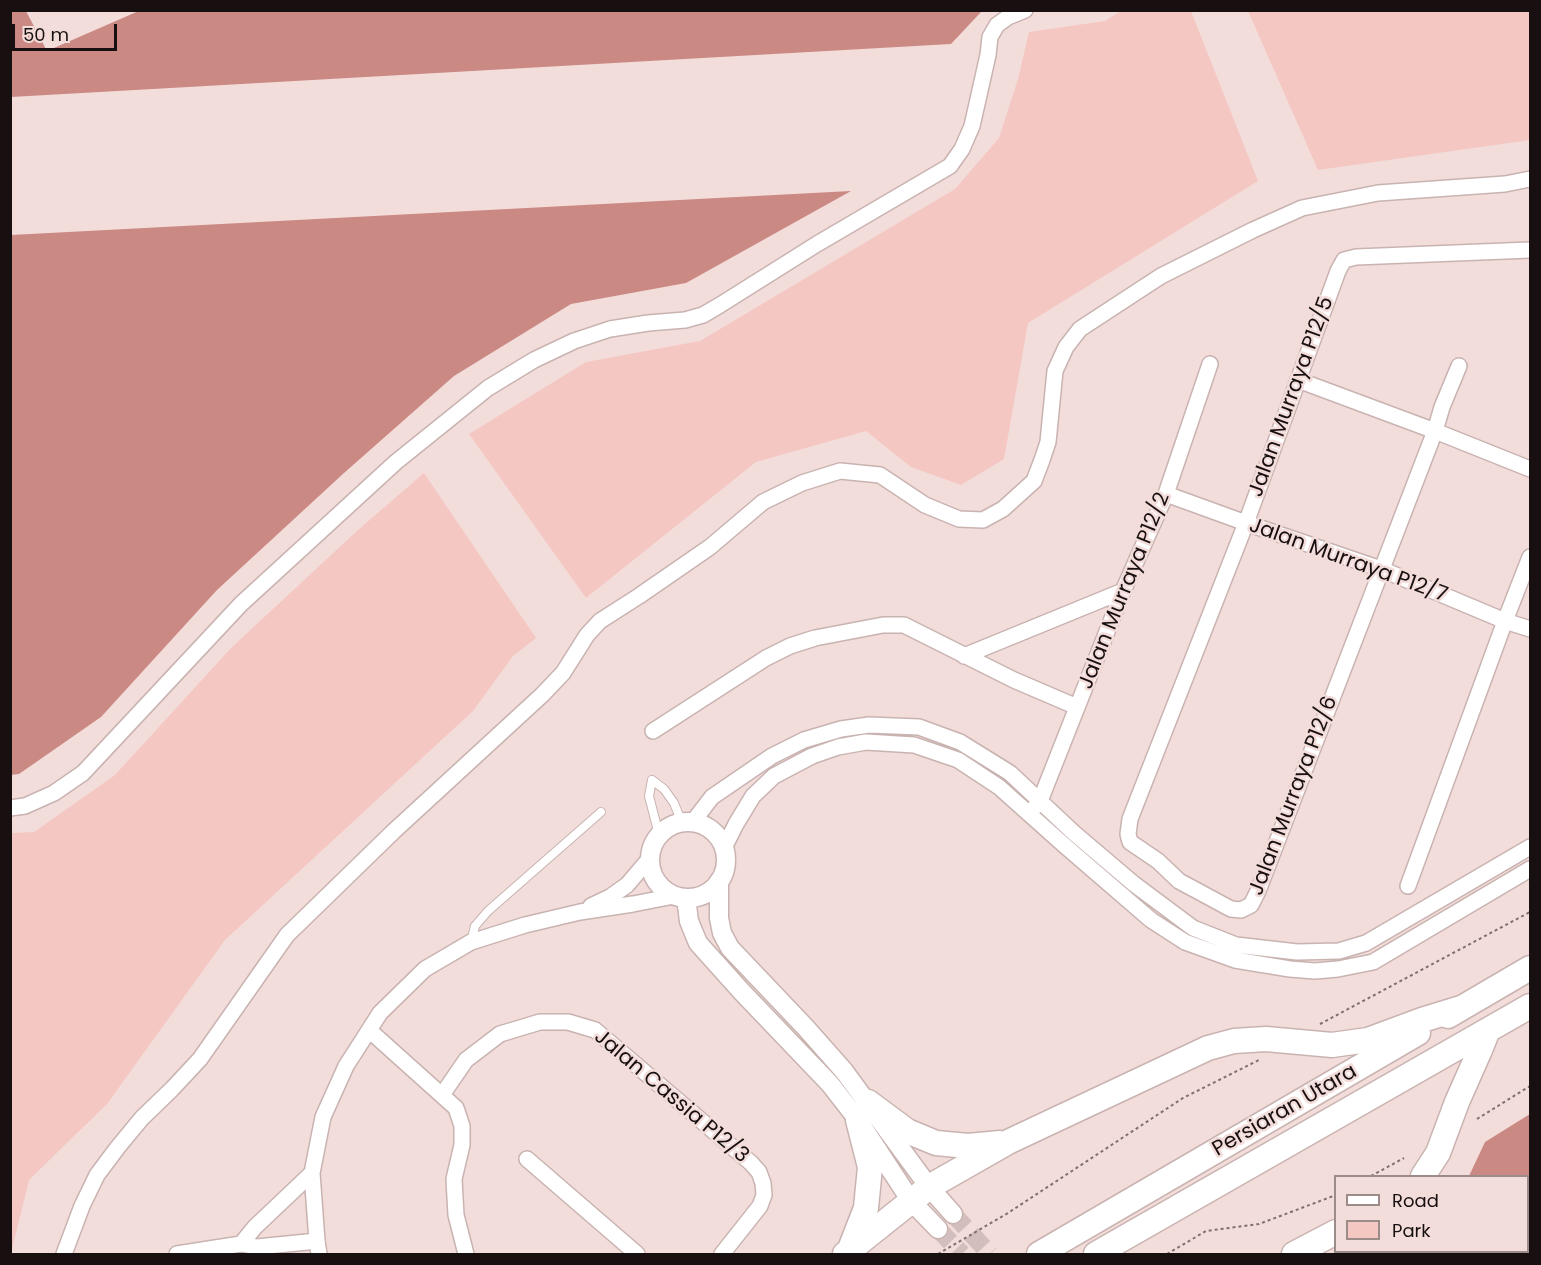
<!DOCTYPE html>
<html>
<head>
<meta charset="utf-8">
<style>
	body { margin:0 }
	#map { position:relative; width:1541px; height:1265px; overflow:hidden; background:#f3ddda; font-family:Poppins,sans-serif }
	canvas { display:block }
	.frame { position:absolute; inset:0; border:12px solid #181010; pointer-events:none }
	.legend { position:absolute; left:1334px; top:1175px; width:195px; height:78px; box-sizing:border-box; background:#f3ddda; border:2px solid #9b8b89; margin:0; padding:8px 10px; list-style:none; font-size:18px; color:#181010 }
	.legend li { display:flex; align-items:center; gap:12px; height:30px }
	.legend b { width:30px; border:2px solid #9b8b89 }
	.scale { position:absolute; left:12px; top:24px; width:105px; height:27px; box-sizing:border-box; border:3px solid #181010; border-top:0; padding-left:8px; font-size:18px; line-height:21px; white-space:nowrap; color:#181010; -webkit-text-stroke:4px #f3ddda; paint-order:stroke }
</style>
</head>
<body>
<div id="map">
<canvas width="1541" height="1265"></canvas>
<div class="frame"></div>
<ul class="legend">
<li><b style="height:8px;background:#fff"></b>Road</li>
<li><b style="height:16px;background:#f4c7c3"></b>Park</li>
</ul>
<div class="scale">50 m</div>
</div>
<script>
const g = document.querySelector('canvas').getContext('2d');
g.lineJoin = 'round';
function paint(path, color) {
  g.fillStyle = color;
  g.fill(path, 'evenodd');
}
function shape(rows) {
  const path = new Path2D();
  for (const r of rows) {
    if (r.length === 3) {
      path.moveTo(r[0] + r[2], r[1]);
      path.arc(r[0], r[1], r[2], 0, 2 * Math.PI);
      continue;
    }
    path.moveTo(r[0], r[1]);
    for (let i = 2; i < r.length; i += 2) path.lineTo(r[i], r[i + 1]);
  }
  return path;
}
function trace(path, color, width, dash) {
  g.strokeStyle = color;
  g.lineWidth = width;
  g.lineCap = dash ? 'butt' : 'round';
  g.setLineDash(dash || []);
  g.stroke(path);
}
function drawText(font, color, halo, rows, align = 'center') {
  g.font = font + ' Poppins,sans-serif';
  g.lineWidth = 5;
  g.setLineDash([]);
  g.textBaseline = 'middle';
  g.strokeStyle = halo;
  g.fillStyle = color;
  for (const [text, x, y, turn = 0] of rows) {
    g.save();
    g.translate(x, y);
    g.rotate((+turn || 0) * Math.PI / 180);
    g.textAlign = isNaN(turn) ? turn : align;
    if (halo) g.strokeText(text, 0, 0);
    g.fillText(text, 0, 0);
    g.restore();
  }
}
paint(shape([
	[1122,10,1191,11,1258,181,1028,323,1004,459,961,485,911,467,866,431,756,462,586,598,469,434,586,362,700,341,955,189,999,138,1018,79,1029,32,1105,21],
	[1248,11,1530,11,1530,140,1318,170],
	[424,473,536,638,513,656,473,711,225,940,107,1104,29,1180,11,1253,11,833,34,832,115,775,231,648,358,530]
]), '#f4c7c3');
paint(shape([
	[141,10,982,10,982,11,951,44,11,97,11,11,26,11,47,51],
	[851,191,686,283,571,304,454,376,344,473,217,590,101,717,19,774,11,775,11,235],
	[1530,1114,1530,1254,1359,1254,1363,1252,1528,1252,1528,1176,1469,1176,1485,1142]
]), '#cb8984');
trace(shape([
	[953,1214,990,1254],
	[938,1229,962,1254]
]), '#d2bebc', 18, [18, 9]);
const service = shape([
	[659,835,649,796,652,780,664,789,674,803,682,823],
	[471,942,475,926,488,911,601,812]
]);
const minor = shape([
	[1459,366,1442,407,1435,431,1258,891,1251,905,1241,910,1231,909,1179,881,1158,861,1130,842,1128,834,1130,819,1246,523,1338,271,1344,260,1356,257,1530,250],
	[1298,380,1435,431,1530,469],
	[1166,494,1246,523,1381,569,1505,621,1530,629],
	[964,656,1123,591],
	[653,731,766,658,790,646,815,638,883,625,904,625,1014,680,1077,707],
	[1035,807,1040,801,1123,591,1166,494,1210,364],
	[10,808,25,806,54,793,83,773,241,604,396,462,488,388,534,360,574,341,610,329,648,323,685,320,703,315,720,305,817,244,950,166,962,149,972,126,988,55,990,37,997,25,1008,17,1025,10],
	[692,823,712,797,772,756,804,740,841,729,869,725,919,727,960,742,1010,773,1074,833,1134,884,1193,928,1236,945,1297,952,1339,951,1366,943,1530,847],
	[724,848,736,824,753,796,774,776,812,756,838,747,866,742,914,745,958,760,999,787,1064,845,1151,920,1185,942,1235,960,1290,969,1315,971,1338,969,1373,962,1530,869],
	[1408,886,1505,621,1530,557],
	[591,906,610,897,627,885,650,858],
	[369,1030,456,1108,462,1126,462,1145,454,1179,456,1215,466,1254],
	[442,1095,466,1060,500,1034,540,1022,568,1022,595,1030,751,1163,759,1172,763,1183,764,1195,760,1206,722,1254],
	[527,1159,637,1254],
	[241,1244,255,1227,312,1173],
	[64,1254,82,1206,97,1175,118,1147,142,1118,172,1089,200,1059,287,935,394,831,542,695,563,673,587,635,600,621,639,596,710,547,763,502,802,483,840,471,880,475,925,505,959,519,983,520,1003,509,1034,481,1042,460,1048,442,1055,371,1066,347,1080,329,1161,276,1253,230,1302,208,1378,193,1505,184,1530,179],
	[177,1254,241,1244,257,1247,317,1241],
	[319,1254,317,1241,312,1173,323,1117,346,1066,380,1013,425,969,471,942,525,925,580,912,633,904,674,896]
]);
const tertiary = shape([
	[688,860,38],
	[719,881,719,918,722,933,730,948,806,1028,844,1071,929,1187,953,1214],
	[686,898,689,921,698,943,742,992,830,1084,858,1120,911,1201,938,1229]
]);
const primary = shape([
	[1448,1016,1530,968],
	[868,1102,907,1131,936,1143,968,1146,1000,1143],
	[1423,1176,1438,1153,1457,1102,1480,1050,1488,1030],
	[850,1249,866,1208,870,1167,858,1120],
	[845,1254,929,1187,1008,1142,1208,1048,1234,1041,1266,1039,1332,1045,1368,1040,1422,1020,1461,1008],
	[1039,1254,1418,1033],
	[1096,1254,1530,1006],
	[1294,1254,1336,1232]
]);
trace(service, '#c9b3b1', 10);
trace(minor, '#c9b3b1', 18);
trace(tertiary, '#c9b3b1', 21);
trace(primary, '#c9b3b1', 27);
trace(shape([
	[1320,1024,1530,912],
	[1477,1119,1530,1086],
	[1371,1176,1404,1158],
	[938,1254,1008,1213,1183,1098,1259,1060],
	[1167,1254,1206,1231,1259,1224,1336,1195]
]), '#7e706f', 2, [3, 3]);
trace(service, '#fff', 8);
trace(minor, '#fff', 15);
trace(tertiary, '#fff', 18);
trace(primary, '#fff', 24);
drawText('21px', '#181010', '#f3ddda', [
	["Jalan Murraya P12/5",1292,397,-70],
	["Jalan Murraya P12/7",1348,561,20],
	["Jalan Murraya P12/2",1125,591,-68],
	["Jalan Murraya P12/6",1294,796,-69],
	["Jalan Cassia P12/3",671,1097,40],
	["Persiaran Utara",1285,1111,-30]
]);
</script>
</body>
</html>
